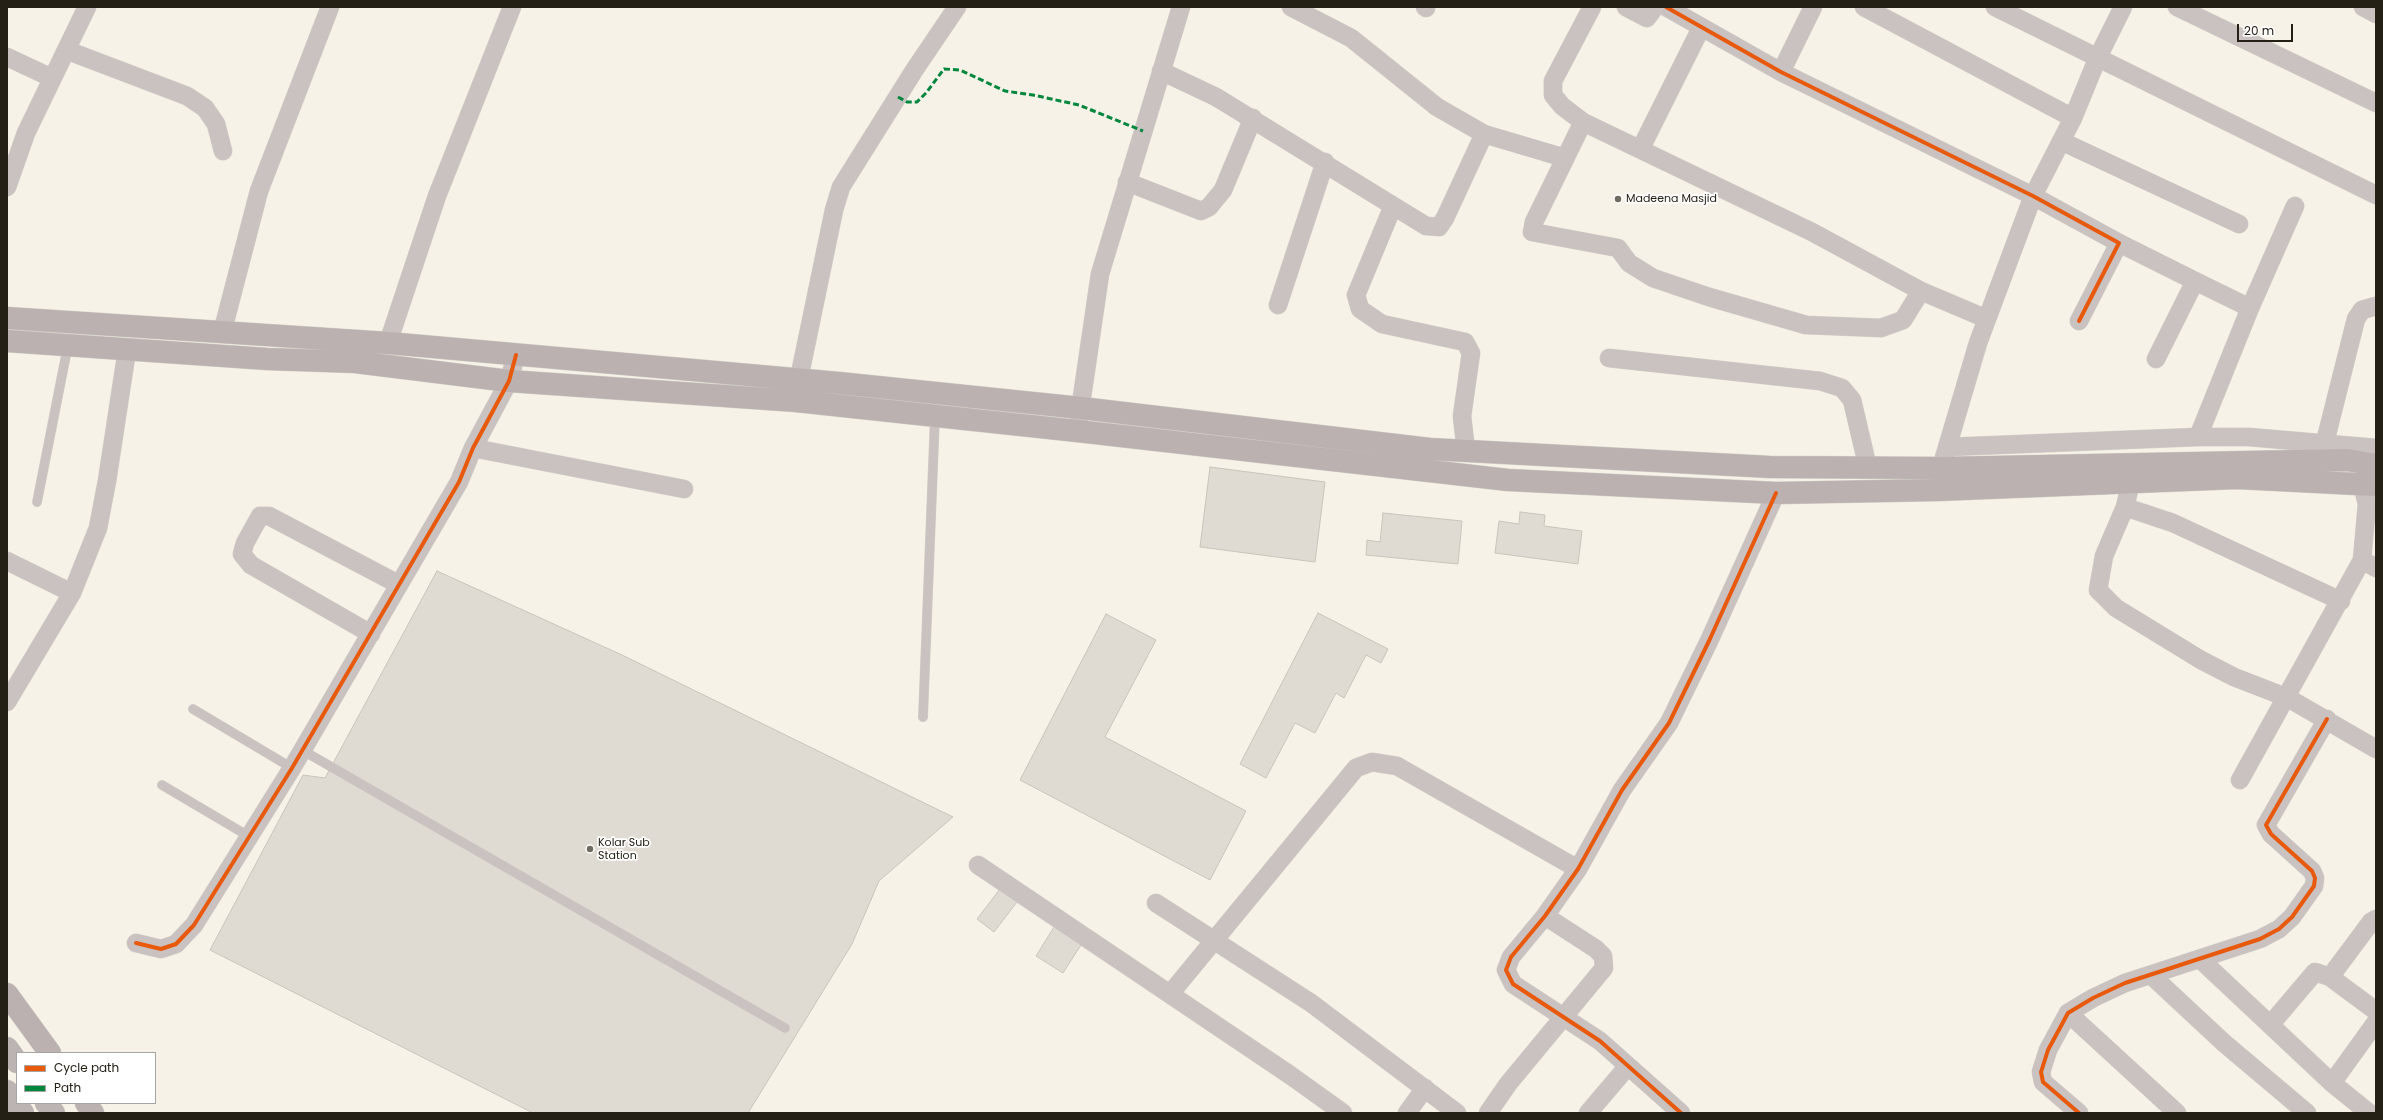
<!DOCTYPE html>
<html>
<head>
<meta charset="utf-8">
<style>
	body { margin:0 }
	#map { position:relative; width:2383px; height:1120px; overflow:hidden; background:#f7f2e7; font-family:Poppins,sans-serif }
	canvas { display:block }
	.frame { position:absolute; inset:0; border:8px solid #242016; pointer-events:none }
	.legend { position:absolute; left:16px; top:1052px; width:140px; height:52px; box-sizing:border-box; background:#fff; border:1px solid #a7a6a2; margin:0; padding:5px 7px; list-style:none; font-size:12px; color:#242016 }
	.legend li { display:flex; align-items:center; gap:8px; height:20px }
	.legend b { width:20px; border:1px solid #a7a6a2 }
	.scale { position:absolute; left:2237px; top:24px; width:56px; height:18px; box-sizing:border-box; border:2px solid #242016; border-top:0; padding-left:5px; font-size:12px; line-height:14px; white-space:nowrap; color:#242016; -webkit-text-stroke:3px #fff; paint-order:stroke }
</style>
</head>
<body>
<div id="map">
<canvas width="2383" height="1120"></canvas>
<div class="frame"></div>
<ul class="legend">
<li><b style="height:5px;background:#e8590c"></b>Cycle path</li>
<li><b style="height:5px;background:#00873e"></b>Path</li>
</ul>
<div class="scale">20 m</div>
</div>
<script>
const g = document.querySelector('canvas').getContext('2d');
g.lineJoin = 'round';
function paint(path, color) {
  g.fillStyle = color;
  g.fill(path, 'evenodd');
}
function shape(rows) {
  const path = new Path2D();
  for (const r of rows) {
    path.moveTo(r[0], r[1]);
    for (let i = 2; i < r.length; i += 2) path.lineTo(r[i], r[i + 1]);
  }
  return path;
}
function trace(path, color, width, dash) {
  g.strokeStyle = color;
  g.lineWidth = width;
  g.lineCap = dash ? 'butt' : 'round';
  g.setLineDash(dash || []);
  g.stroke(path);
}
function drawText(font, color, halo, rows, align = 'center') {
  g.font = font + ' Poppins,sans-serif';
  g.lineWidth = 3.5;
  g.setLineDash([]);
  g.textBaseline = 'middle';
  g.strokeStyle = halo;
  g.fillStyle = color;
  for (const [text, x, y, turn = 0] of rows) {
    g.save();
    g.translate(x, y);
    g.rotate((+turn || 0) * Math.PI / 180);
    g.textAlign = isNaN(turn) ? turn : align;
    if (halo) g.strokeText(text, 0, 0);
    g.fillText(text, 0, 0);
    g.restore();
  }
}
const building = shape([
	[1210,467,1325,482,1315,562,1200,547,1210,467],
	[1520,512,1545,515,1544,526,1582,531,1578,564,1495,553,1499,521,1519,524,1520,512],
	[1383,513,1462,521,1458,564,1366,555,1367,540,1380,542,1383,513],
	[437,571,622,655,953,817,879,881,852,944,748,1113,533,1113,210,950,303,775,325,778,437,571],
	[1318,613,1388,649,1381,663,1366,655,1344,698,1336,693,1315,733,1295,723,1266,778,1240,764,1318,613],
	[1106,614,1156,640,1105,737,1246,811,1210,880,1020,780,1106,614],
	[1000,889,1017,902,994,932,977,919,1000,889],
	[1054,927,1081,945,1063,973,1036,956,1054,927]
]);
paint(building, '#e0dbd2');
trace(building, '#c9c4ba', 1);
const service = shape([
	[37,502,68,345],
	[193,709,292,768],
	[923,717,935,416],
	[302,750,785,1028],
	[162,785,250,837]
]);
const minor = shape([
	[1291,7,1351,38,1437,107,1484,134,1565,158],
	[1425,7,1426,8],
	[1592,7,1553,81,1553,95,1562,106,1583,122,1812,232,1921,291,1987,319],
	[1626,7,1647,18,1655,7],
	[1666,7,1781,72,2033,196,2119,243,2079,321],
	[1864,7,2073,118],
	[1995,7,2376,195],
	[2177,7,2376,103],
	[2363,7,2376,14],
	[66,50,187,96,205,108,216,124,223,151],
	[7,57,52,78],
	[1161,71,1216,97,1426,226,1439,227,1445,218,1484,134],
	[1781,72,1813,7],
	[1583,122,1534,222,1532,232,1618,248,1629,263,1653,278,1709,297,1806,325,1881,328,1903,320,1921,291],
	[2061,141,2239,224],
	[1641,148,1701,28],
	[1127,182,1201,211,1209,207,1223,190,1253,118],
	[7,187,26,133,87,7],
	[1393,206,1356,295,1360,309,1382,324,1465,342,1471,353,1462,416,1466,451],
	[2119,243,2195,281,2156,359],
	[2195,281,2250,308,2198,437],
	[1278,305,1325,162],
	[2250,308,2295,206],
	[222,333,259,191,330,7],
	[388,343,437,196,512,7],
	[1609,358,1820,381,1842,388,1852,400,1868,468],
	[796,393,834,210,841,187,915,69,957,7],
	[1077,431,1100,274,1181,7],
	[2325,442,2356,319,2362,310,2376,306],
	[1947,447,2198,437,2249,437,2376,448],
	[473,448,684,489],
	[1940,480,1941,468,1978,343,2033,196,2073,118,2098,57,2123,7],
	[2131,482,2125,507,2104,556,2098,590,2116,608,2201,660,2234,677,2288,698,2376,749],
	[2125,507,2173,523,2341,601],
	[2362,560,2376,568],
	[7,561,72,593],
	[371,634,251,565,242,554,245,543,260,516,269,516,398,584],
	[7,702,72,593,98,528,107,481,127,350],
	[2240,780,2362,560,2367,504,2362,484],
	[978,865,1290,1075,1343,1113],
	[1156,903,1311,1003,1457,1113],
	[136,943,161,949,176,944,194,925,292,768,459,482,473,448,509,381,516,355],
	[2200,959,2332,1083,2369,1113],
	[2151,975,2224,1043,2307,1113],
	[2330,977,2371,922,2376,919],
	[1170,994,1356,768,1372,762,1397,766,1578,869],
	[2068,1013,2177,1113],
	[2270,1025,2315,972,2330,977,2376,1011],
	[2332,1083,2376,1022],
	[1407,1113,1425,1088],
	[1488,1113,1508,1084,1604,968,1603,956,1596,949,1545,916],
	[1588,1113,1628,1066],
	[1681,1113,1600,1041,1513,984,1506,970,1511,957,1545,916,1578,869,1622,790,1669,723,1709,641,1776,493],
	[2079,1113,2043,1082,2041,1072,2048,1050,2068,1013,2093,998,2125,983,2260,939,2279,929,2292,917,2314,886,2315,878,2312,871,2271,834,2266,825,2327,719]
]);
const primary = shape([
	[7,318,388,343,839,383,1081,408,1430,449,1770,467,1941,468,2347,460,2376,465],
	[7,341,267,359,355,362,509,381,796,401,1077,431,1508,480,1776,493,1939,490,2237,478,2376,485],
	[7,994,50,1053],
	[86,1103,93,1113]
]);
const trunk = shape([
	[7,1048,17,1062],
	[7,1091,23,1113],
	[46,1103,54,1113]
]);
trace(service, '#d4d0c7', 10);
trace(minor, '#d4d0c7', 19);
trace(primary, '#d4d0c7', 23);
trace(trunk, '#d4d0c7', 23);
trace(service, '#c9c2c1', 9);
trace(minor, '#c9c2c1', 18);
trace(primary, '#bab1b0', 22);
trace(trunk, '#bcb4b2', 22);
trace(shape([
	[898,97,907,102,917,102,926,93,944,69,960,70,1005,91,1033,95,1079,105,1143,131]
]), '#00873e', 3, [6, 3]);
trace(shape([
	[1666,7,1781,72,2033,196,2119,243,2079,321],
	[136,943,161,949,176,944,194,925,292,768,459,482,473,448,509,381,516,355],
	[1681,1113,1600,1041,1513,984,1506,970,1511,957,1545,916,1578,869,1622,790,1669,723,1709,641,1776,493],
	[2079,1113,2043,1082,2041,1072,2048,1050,2068,1013,2093,998,2125,983,2260,939,2279,929,2292,917,2314,886,2315,878,2312,871,2271,834,2266,825,2327,719]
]), '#e8590c', 4);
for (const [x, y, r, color] of [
	[1618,199,4,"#6e6a5f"],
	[590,849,4,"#6e6a5f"]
]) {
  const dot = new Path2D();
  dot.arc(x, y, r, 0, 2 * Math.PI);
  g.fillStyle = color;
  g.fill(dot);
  trace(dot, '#fff', 1.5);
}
drawText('11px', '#242016', '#fff', [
	["Madeena Masjid",1626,199],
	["Kolar Sub",598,843],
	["Station",598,856]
], 'left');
</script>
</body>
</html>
